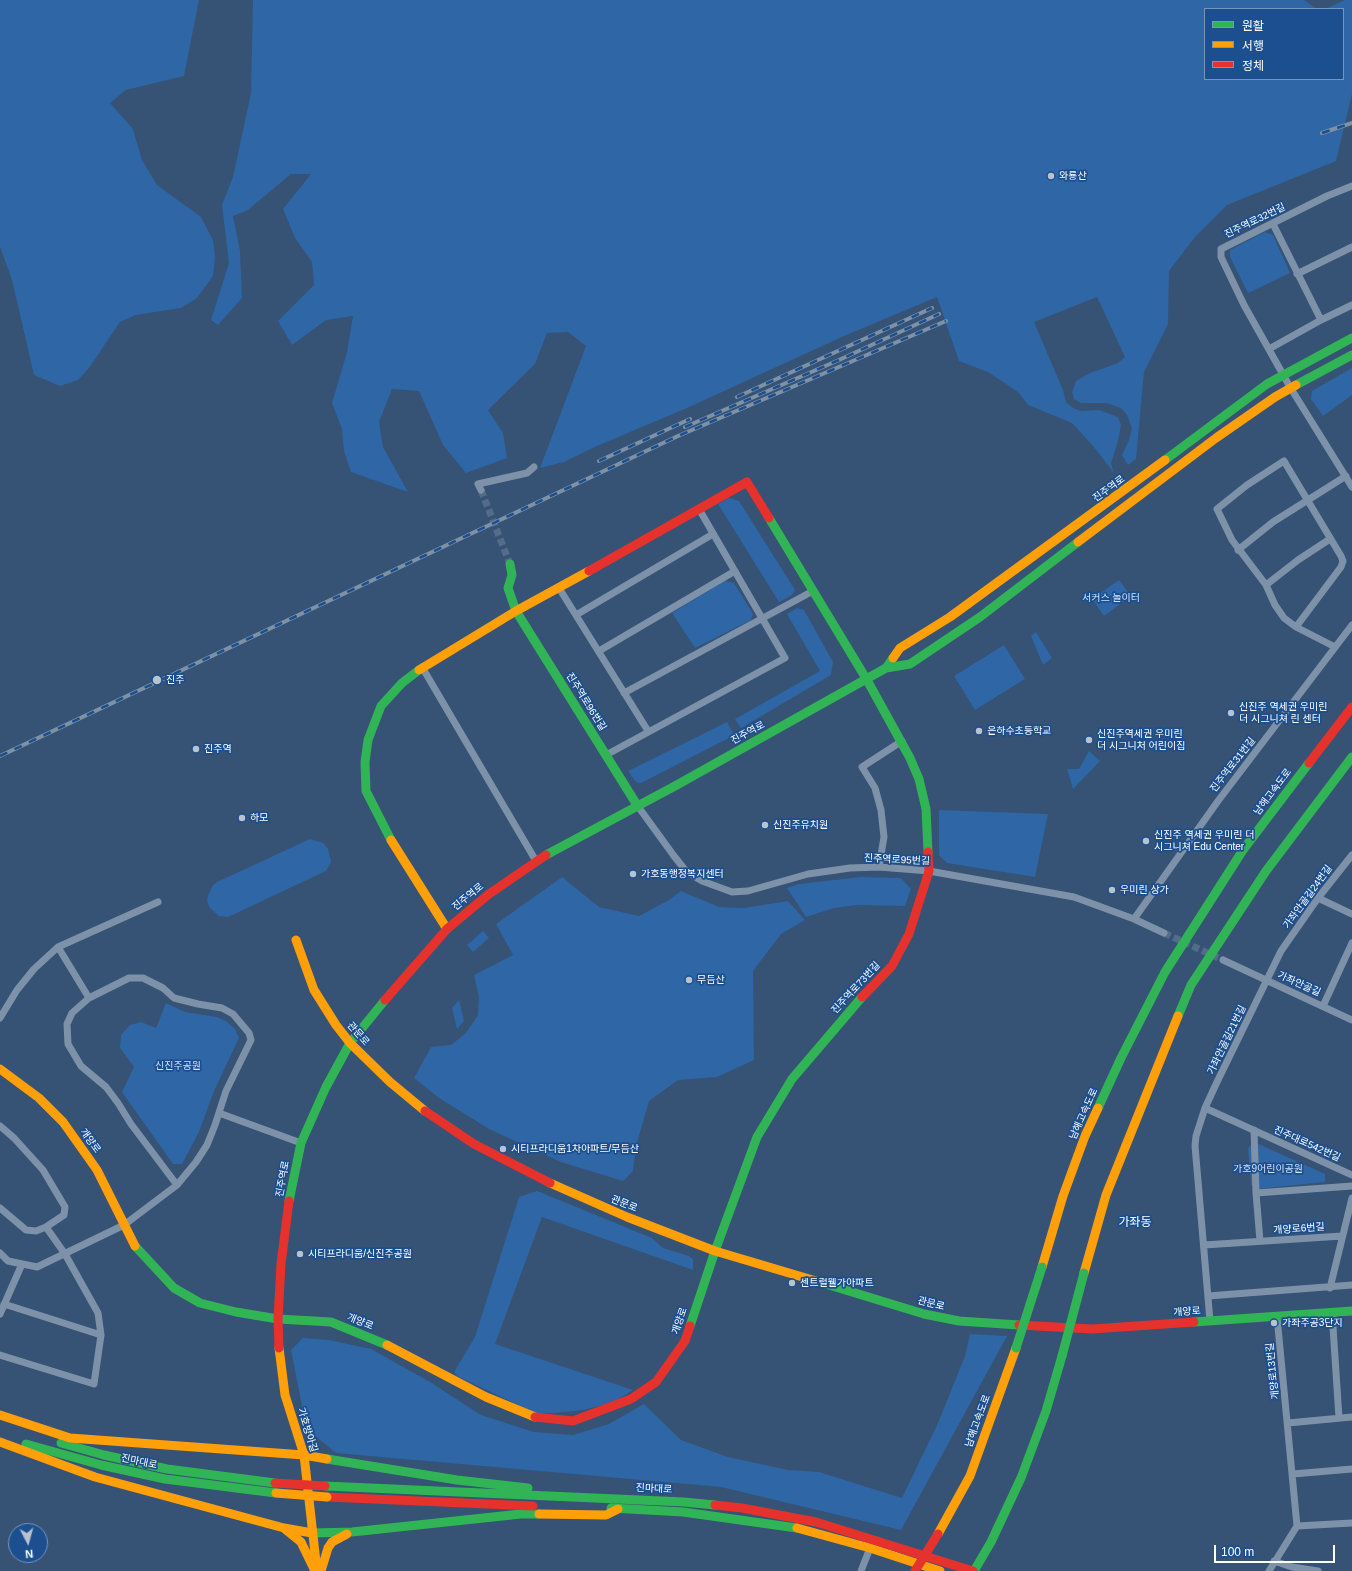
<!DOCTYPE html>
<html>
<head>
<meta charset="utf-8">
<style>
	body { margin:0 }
	#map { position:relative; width:1352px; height:1571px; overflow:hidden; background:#365274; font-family:Arial,"Noto Sans KR",sans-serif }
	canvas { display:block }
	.legend { position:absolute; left:1204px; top:8px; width:140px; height:72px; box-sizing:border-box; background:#1b4f8f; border:1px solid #7695bc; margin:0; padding:5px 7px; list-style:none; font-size:12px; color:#fff }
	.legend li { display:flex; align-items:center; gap:8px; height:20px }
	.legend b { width:20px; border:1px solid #7695bc }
	.north { position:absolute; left:8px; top:1523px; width:40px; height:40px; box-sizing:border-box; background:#1b4f8f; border:1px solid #7695bc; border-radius:50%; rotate:174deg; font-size:11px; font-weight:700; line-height:16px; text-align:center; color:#fff }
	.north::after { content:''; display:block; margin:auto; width:14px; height:18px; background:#b9c2ce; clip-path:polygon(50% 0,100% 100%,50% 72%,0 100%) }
	.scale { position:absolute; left:1214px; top:1545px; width:121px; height:18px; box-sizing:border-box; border:2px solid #fff; border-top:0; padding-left:5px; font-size:12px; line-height:14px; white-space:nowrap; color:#fff; -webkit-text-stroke:3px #1b4f8f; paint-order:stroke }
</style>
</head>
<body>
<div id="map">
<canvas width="1352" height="1571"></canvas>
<ul class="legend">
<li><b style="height:5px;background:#30b455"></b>원활</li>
<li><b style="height:5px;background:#ff9f0a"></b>서행</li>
<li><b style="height:5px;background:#e5322d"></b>정체</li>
</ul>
<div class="north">N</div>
<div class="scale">100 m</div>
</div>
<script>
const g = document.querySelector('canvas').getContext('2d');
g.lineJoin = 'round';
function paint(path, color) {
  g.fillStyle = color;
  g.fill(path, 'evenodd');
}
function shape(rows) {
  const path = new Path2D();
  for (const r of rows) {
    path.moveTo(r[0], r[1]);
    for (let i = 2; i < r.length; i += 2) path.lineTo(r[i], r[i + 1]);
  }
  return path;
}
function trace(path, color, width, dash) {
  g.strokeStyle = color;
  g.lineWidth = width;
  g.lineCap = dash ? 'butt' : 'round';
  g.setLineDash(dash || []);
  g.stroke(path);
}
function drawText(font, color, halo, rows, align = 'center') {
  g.font = font + ' Arial,"Noto Sans KR",sans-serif';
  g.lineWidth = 3.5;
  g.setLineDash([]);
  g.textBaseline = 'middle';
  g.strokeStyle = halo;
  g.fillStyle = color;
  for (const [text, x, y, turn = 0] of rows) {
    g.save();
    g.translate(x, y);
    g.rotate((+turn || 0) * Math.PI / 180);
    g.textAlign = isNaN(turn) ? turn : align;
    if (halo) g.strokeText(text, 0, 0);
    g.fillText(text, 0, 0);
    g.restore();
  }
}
paint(shape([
	[0,0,199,0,184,76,126,90,110,103,133,129,142,160,157,185,201,217,213,240,215,258,213,276,197,298,181,308,136,315,120,322,89,368,78,380,60,386,34,375,12,280,0,247],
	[253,0,1304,0,1317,9,1205,9,1205,79,1343,79,1343,9,1325,9,1345,0,1352,0,1352,94,1336,161,1227,205,1195,237,1169,271,1168,324,1144,372,1136,459,1128,465,1122,455,1129,440,1132,428,1127,415,1121,408,1106,403,1081,403,1074,399,1072,392,1076,381,1090,373,1118,363,1125,357,1097,297,1034,322,1063,390,1066,402,1073,408,1081,411,1099,410,1118,417,1121,425,1118,441,1111,463,1114,473,1093,446,1072,423,1028,405,1018,392,988,372,959,361,937,297,844,336,687,408,597,446,564,462,540,468,586,346,568,332,547,333,535,364,488,410,503,433,507,458,466,473,443,445,419,391,392,389,379,422,383,447,408,492,351,472,344,451,342,429,332,403,347,352,353,316,326,320,292,345,278,321,314,285,312,262,295,238,283,209,311,174,291,174,248,210,233,216,240,251,242,298,218,325,211,320,229,263,222,205,233,177,251,93],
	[1265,232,1273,235,1290,273,1248,293,1230,257,1230,250],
	[1352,368,1352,395,1323,416,1311,399,1312,391],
	[729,498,739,501,795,590,792,595,779,602,718,504],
	[1119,580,1131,596,1104,616,1092,599],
	[725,581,734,583,753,614,751,620,695,648,672,613],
	[797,608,804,610,833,662,831,675,741,728,735,719,820,671,787,614],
	[1036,632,1052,658,1043,665,1031,636],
	[1004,645,1025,679,975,710,954,676],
	[727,722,733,733,729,738,641,783,636,782,628,771],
	[1089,751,1100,761,1073,789,1067,769,1079,769],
	[939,810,1048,814,1035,877,947,863,939,855],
	[310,839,323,843,328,849,331,862,326,871,228,917,219,916,210,908,207,901,208,895,213,885,217,882],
	[562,877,599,907,639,916,669,900,681,891,719,907,743,908,788,901,805,920,781,934,753,971,754,1060,717,1077,678,1080,649,1101,636,1146,633,1171,623,1181,561,1162,489,1129,439,1098,414,1078,431,1047,451,1045,466,1033,478,1015,479,997,474,975,513,955,496,924],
	[861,877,901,878,911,889,905,906,857,905,834,908,806,917,787,888,799,884],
	[483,931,489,938,473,952,467,945],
	[459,1000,464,1021,457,1029,452,1008],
	[166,1003,185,1012,217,1017,226,1021,235,1029,239,1038,214,1091,199,1132,182,1164,173,1164,122,1092,134,1067,120,1048,121,1035,130,1025,141,1022,156,1028],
	[1254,1142,1325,1174,1325,1182,1257,1189,1251,1185,1248,1148],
	[537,1191,652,1238,663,1248,689,1256,693,1259,693,1270,542,1217,495,1344,633,1390,614,1402,584,1410,555,1413,535,1413,457,1376,454,1372,475,1337,519,1197],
	[970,1334,1007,1336,901,1530,721,1487,336,1453,303,1426,302,1406,291,1350,303,1338,329,1340,371,1349,430,1382,481,1415,534,1432,573,1435,609,1424,644,1404,681,1440,728,1457,788,1470,819,1472,902,1498,938,1423,965,1356]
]), '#2f66a5');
trace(shape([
	[481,490,510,564],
	[1164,933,1223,960]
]), '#546c89', 7, [7, 3.5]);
trace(shape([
	[1352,186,1327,196,1221,249,1221,257,1244,305,1290,387,1352,487],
	[1273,224,1321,320],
	[1297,274,1352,247],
	[1269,349,1321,320,1352,305],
	[481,490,478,484,527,473,534,467],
	[1238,550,1273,522,1346,476],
	[1266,585,1298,560,1330,539],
	[559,588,648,731],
	[576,615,713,534],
	[1296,627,1341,567,1343,561,1341,556,1284,461,1247,485,1217,509,1232,540,1266,585,1275,605,1284,618,1296,627,1335,647],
	[599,651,735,571],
	[422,667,536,861],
	[624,693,813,591],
	[606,755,785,658,699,509],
	[637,805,674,856,686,871,702,881,732,892,748,891,808,874,850,868,879,867,929,871,1074,897,1134,919,1164,933],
	[879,867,884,837,881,810,875,788,862,767,902,741],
	[1318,898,1352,914],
	[1134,919,1218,801,1352,625],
	[58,947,89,998],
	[1223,960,1352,1020],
	[1323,1006,1352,943],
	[0,1018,17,990,34,969,58,947,158,902],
	[1205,1108,1352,1175],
	[219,1113,301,1143],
	[0,1126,14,1138,43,1170,65,1207,64,1215,46,1227,36,1231,26,1230,0,1208],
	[1254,1130,1256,1193,1260,1241],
	[1256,1193,1352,1186],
	[1204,1245,1342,1236],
	[0,1253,8,1261,37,1267,124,1225,177,1185,196,1162,207,1145,215,1125,226,1091,251,1040,249,1033,233,1014,222,1008,198,1004,174,998,163,988,143,978,129,978,89,998,72,1013,67,1024,68,1044,81,1066,106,1087,118,1103,131,1124,177,1185],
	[1330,1288,1352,1198],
	[1208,1296,1352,1285],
	[4,1304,101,1335],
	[1332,1312,1339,1418],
	[0,1314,22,1264],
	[1277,1317,1297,1526],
	[1210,1321,1195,1146,1196,1136,1205,1108,1217,1082,1281,951,1318,898,1352,855],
	[0,1355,94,1384,101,1335,98,1313,65,1254,46,1227],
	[1288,1423,1352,1417],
	[1293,1474,1352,1469],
	[1297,1526,1352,1523],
	[1274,1561,1292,1567,1318,1571],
	[861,1571,870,1548],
	[1269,1571,1297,1526]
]), '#7d92a8', 7);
trace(shape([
	[1296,385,1352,355],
	[1165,460,1267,384,1352,338],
	[769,518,867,680,910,758,919,779,926,809,928,852],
	[510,564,512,575,508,588,516,611,637,805],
	[886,668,910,664,980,617,1078,542],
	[391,840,366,791,365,762,368,740,381,706,402,683,419,670],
	[546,855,675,786,886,668,893,658],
	[1178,1016,1191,985,1266,871,1352,757],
	[1098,1108,1121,1058,1165,972,1243,850,1309,763],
	[289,1201,301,1143,326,1087,350,1043,385,1000],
	[135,1246,174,1288,200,1303,236,1312,278,1319,331,1322,387,1345],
	[816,1281,924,1314,959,1321,1019,1325],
	[1194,1322,1352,1311],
	[690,1326,715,1251,757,1137,792,1079,862,997],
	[61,1443,104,1455,167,1469,275,1483],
	[26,1444,101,1465,165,1479,276,1493],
	[327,1459,457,1480,528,1488],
	[325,1486,684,1502,715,1505],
	[611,1508,683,1512,797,1528],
	[312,1533,352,1532,521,1514,539,1514],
	[974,1571,991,1542,1021,1478,1046,1411,1062,1356]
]), '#30b455', 9);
trace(shape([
	[1078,542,1216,438,1275,397,1296,385],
	[893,658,900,648,950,617,1165,460],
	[419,670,516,611,589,571],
	[391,840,447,929],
	[296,940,314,990,336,1025,350,1043,390,1082,425,1111],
	[0,1069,39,1098,63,1122,97,1170,135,1246],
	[550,1183,627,1217,715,1251,816,1281],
	[1042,1267,1063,1196,1085,1136,1098,1108],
	[1084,1273,1106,1195,1178,1016],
	[387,1345,486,1397,535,1417],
	[279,1348,285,1395,304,1455,317,1571],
	[0,1415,70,1438,304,1455,327,1459],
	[0,1442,95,1477,284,1528,312,1533],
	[539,1514,606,1515,618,1509],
	[797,1528,870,1548,940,1571],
	[285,1529,301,1542,315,1571],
	[938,1534,970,1476,1016,1348],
	[321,1571,328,1548,332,1542,347,1534]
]), '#ff9f0a', 9);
trace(shape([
	[589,571,747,482,769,518],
	[1309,763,1352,707],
	[862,997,892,966,909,934,929,871,928,852],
	[385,1000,447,929,489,894,546,855],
	[425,1111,474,1144,550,1183],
	[1019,1325,1092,1329,1194,1322],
	[279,1348,278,1319,281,1264,289,1201],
	[535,1417,573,1421,631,1399,656,1382,685,1341,690,1326],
	[327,1497,533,1506],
	[715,1505,742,1508,816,1522,973,1571]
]), '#e5322d', 9);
const rail = shape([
	[1322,133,1352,123],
	[737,397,932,308],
	[685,427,839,360,939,314],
	[599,461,690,419],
	[0,756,678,436,946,321]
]);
trace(rail, '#7e92a7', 4);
trace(rail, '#1b4f8f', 2.5, [8]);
trace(shape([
	[1016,1348,1042,1267],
	[1062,1356,1084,1273]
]), '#30b455', 9);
trace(shape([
	[276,1493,327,1497]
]), '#ff9f0a', 9);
trace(shape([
	[275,1483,325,1486],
	[915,1571,938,1534]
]), '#e5322d', 9);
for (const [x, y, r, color] of [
	[1051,176,4,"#b9c2ce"],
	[157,680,5,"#b9c2ce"],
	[1231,713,4,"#b9c2ce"],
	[979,731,4,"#b9c2ce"],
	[1089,740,4,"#b9c2ce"],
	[196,749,4,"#b9c2ce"],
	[242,818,4,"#b9c2ce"],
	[765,825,4,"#b9c2ce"],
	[1146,841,4,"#b9c2ce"],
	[633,874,4,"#b9c2ce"],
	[1112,890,4,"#b9c2ce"],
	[689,980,4,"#b9c2ce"],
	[503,1149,4,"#b9c2ce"],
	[300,1254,4,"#b9c2ce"],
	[792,1283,4,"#b9c2ce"],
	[1274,1323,4,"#b9c2ce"]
]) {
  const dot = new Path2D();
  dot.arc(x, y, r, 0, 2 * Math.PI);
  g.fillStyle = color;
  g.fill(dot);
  trace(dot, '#1b4f8f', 1.5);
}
drawText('10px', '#fff', '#1b4f8f', [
	["와룡산",1059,176],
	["진주",166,680],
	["신진주 역세권 우미린",1239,707],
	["더 시그니쳐 린 센터",1239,719],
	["은하수초등학교",987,731],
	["신진주역세권 우미린",1097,734],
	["더 시그니처 어린이집",1097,746],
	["진주역",204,749],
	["하모",250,818],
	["신진주유치원",773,825],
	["신진주 역세권 우미린 더",1154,835],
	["시그니쳐 Edu Center",1154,847],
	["가호동행정복지센터",641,874],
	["우미린 상가",1120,890],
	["무듬산",697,980],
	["시티프라디움1차아파트/무듬산",511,1149],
	["시티프라디움/신진주공원",308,1254],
	["센트럴웰가아파트",800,1283],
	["가좌주공3단지",1282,1323]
], 'left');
drawText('10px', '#fff', '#1b4f8f', [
	["진주역로32번길",1255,221,-26],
	["진주역로",1109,489,-36],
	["진주역로96번길",586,702,58],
	["진주역로",748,733,-29],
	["진주역로31번길",1233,765,-52],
	["남해고속도로",1273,792,-53],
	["진주역로95번길",897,860,3],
	["진주역로",468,897,-39],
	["가좌안골길24번길",1308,897,-54],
	["가좌안골길",1299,984,24],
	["진주역로73번길",856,988,-47],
	["관문로",358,1034,49],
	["가좌안골길21번길",1227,1040,-64],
	["남해고속도로",1084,1114,-66],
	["개양로",90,1141,54],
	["진주대로542번길",1307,1144,24],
	["진주역로",283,1179,-80],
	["관문로",624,1204,22],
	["개양로6번길",1299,1229,-4],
	["관문로",931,1304,14],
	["개양로",1187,1312,-4],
	["개양로",680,1321,-71],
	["개양로",360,1322,22],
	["개양로13번길",1273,1371,-96],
	["남해고속도로",978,1421,-70],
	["가호방아길",307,1430,73],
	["진마대로",139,1462,12],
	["진마대로",654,1489,3]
]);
drawText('10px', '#cfe3fa', '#1b4f8f', [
	["서커스 놀이터",1111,598],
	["신진주공원",178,1066],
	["가호9어린이공원",1268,1169]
]);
drawText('12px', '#fff', '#1b4f8f', [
	["가좌동",1135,1223]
]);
</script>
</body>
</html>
